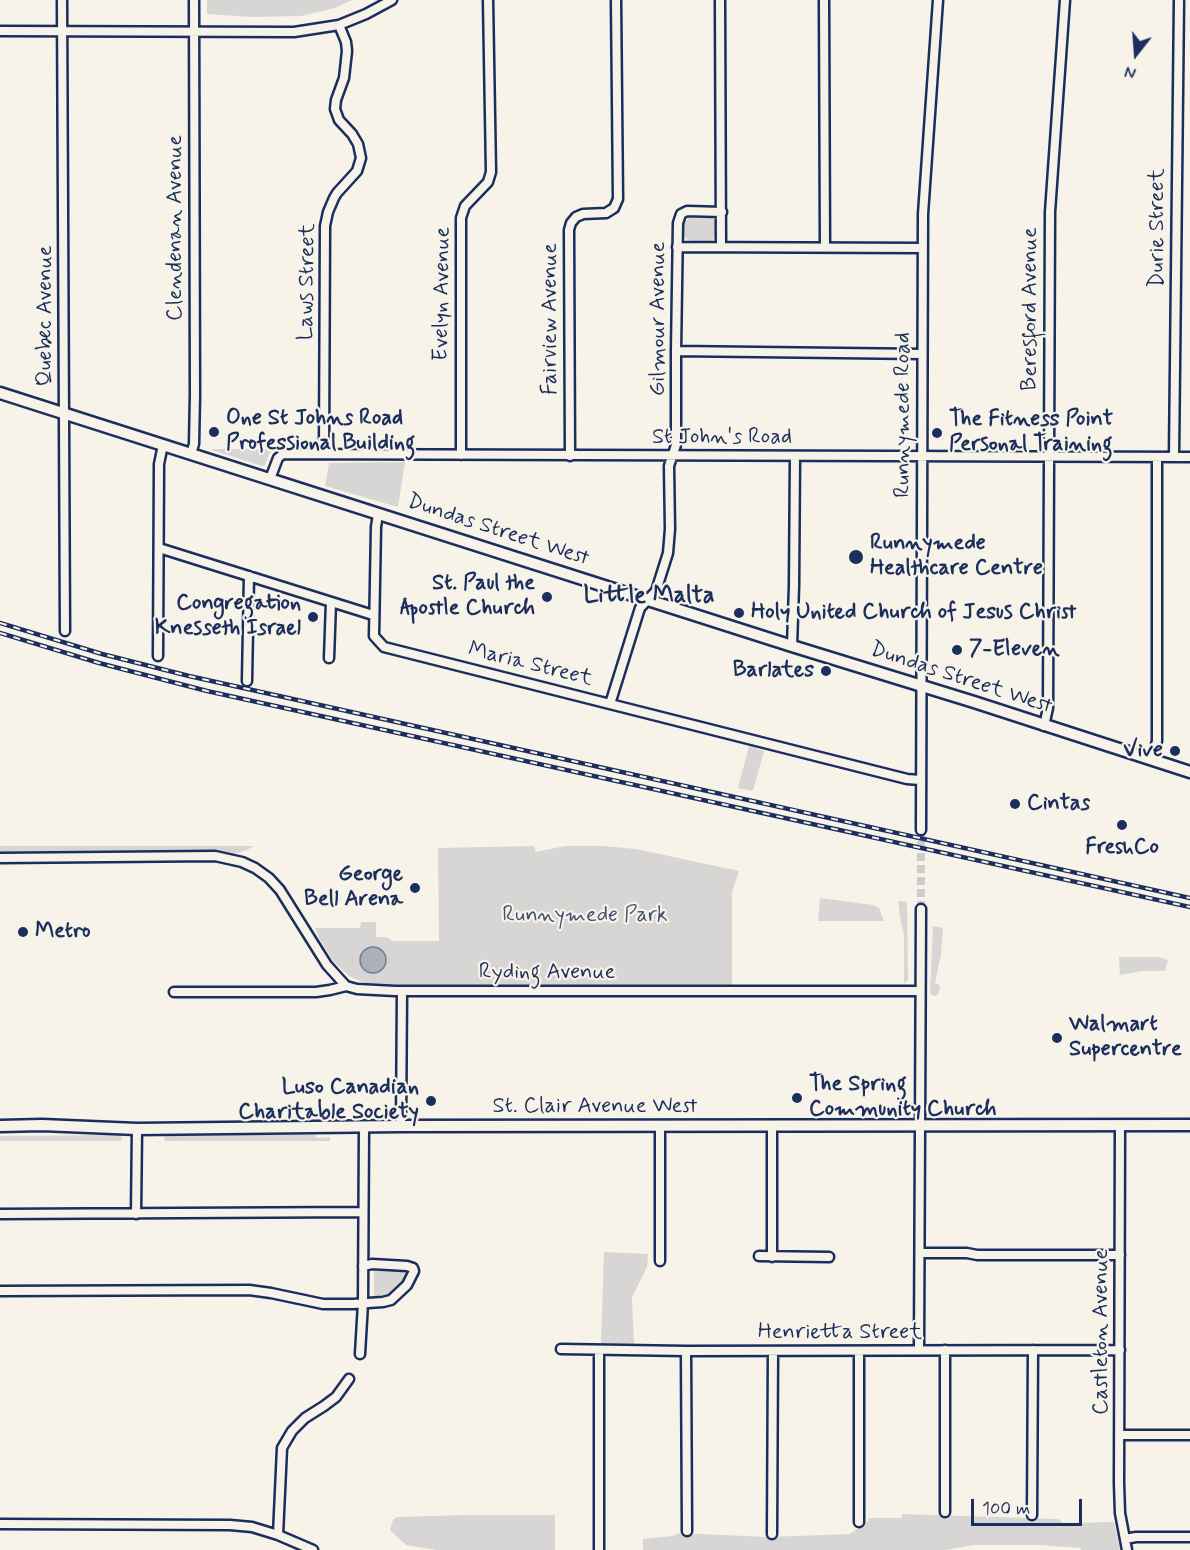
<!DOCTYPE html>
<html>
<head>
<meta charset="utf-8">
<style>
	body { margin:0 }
	#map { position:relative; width:1190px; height:1550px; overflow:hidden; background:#f7f3e8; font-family:Mynerve,sans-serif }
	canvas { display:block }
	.north { position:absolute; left:1106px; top:24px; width:60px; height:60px; -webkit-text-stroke:4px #f7f3e8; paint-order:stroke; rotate:197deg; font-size:16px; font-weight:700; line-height:24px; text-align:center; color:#1b2f5e }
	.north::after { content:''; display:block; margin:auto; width:21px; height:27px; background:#1b2f5e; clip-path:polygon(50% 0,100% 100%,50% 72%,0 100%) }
	.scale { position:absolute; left:971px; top:1499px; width:111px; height:27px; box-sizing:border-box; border:3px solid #1b2f5e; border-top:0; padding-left:8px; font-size:18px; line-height:21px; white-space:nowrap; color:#1b2f5e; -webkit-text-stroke:4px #f7f3e8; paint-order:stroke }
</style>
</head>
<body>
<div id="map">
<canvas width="1190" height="1550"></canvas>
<div class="north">N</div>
<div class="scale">100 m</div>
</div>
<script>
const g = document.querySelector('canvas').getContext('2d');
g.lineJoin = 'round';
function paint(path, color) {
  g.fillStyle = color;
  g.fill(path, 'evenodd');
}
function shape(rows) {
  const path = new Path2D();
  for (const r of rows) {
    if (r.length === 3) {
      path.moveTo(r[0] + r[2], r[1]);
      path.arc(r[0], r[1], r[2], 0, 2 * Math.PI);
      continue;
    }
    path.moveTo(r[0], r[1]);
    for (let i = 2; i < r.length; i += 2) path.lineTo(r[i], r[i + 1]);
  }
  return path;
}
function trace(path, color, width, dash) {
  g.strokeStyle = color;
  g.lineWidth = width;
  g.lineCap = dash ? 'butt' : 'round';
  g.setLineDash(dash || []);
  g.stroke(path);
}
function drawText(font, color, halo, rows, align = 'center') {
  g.font = font + ' Mynerve,sans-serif';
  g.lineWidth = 4.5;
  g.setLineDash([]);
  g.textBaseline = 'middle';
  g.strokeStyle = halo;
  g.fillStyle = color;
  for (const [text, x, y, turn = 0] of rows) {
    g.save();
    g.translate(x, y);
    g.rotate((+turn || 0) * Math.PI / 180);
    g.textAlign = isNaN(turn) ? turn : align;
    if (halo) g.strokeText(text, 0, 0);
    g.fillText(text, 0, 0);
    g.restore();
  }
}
paint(shape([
	[207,0,352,0,335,8,301,16,252,17,207,14],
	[697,216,710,217,716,222,717,226,717,234,713,240,710,242,693,242,686,239,683,234,683,227,685,221,689,218],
	[212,449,270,449,270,452,265,465,262,466,212,450],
	[405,462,398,507,325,486,329,463],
	[749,746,764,751,753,791,738,788],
	[0,846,254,846,247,850,234,854,0,853],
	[534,846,536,852,565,846,602,846,636,849,739,871,732,892,732,985,392,985,372,984,360,981,349,976,334,962,319,938,315,928,360,928,361,922,376,922,376,937,386,937,389,938,392,941,439,941,438,848],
	[820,898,873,905,879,908,884,921,818,921],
	[898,901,907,902,908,979,907,981,904,983,904,935,901,922],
	[933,926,943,928,941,954,935,983,939,985,940,988,938,995,935,996,931,995,930,992],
	[1119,957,1158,957,1168,960,1165,971,1142,971,1120,975],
	[122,1135,121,1141,0,1141,0,1136],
	[166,1135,315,1135,316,1138,330,1137,330,1141,165,1141,164,1137],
	[604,1252,648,1254,647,1267,632,1297,634,1344,601,1344],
	[374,1271,401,1271,405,1273,407,1277,405,1282,391,1296,386,1298,374,1299],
	[902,1514,1058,1519,1063,1523,1114,1522,1120,1550,1081,1550,1081,1548,1039,1545,974,1545,946,1550,643,1550,643,1539,672,1536,680,1533,767,1537,850,1534,868,1521,868,1518,902,1518],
	[466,1515,555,1515,555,1550,437,1550,406,1545,390,1530,393,1520,397,1517]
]), '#d7d6d4');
const water = shape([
	[373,960,13]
]);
paint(water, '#acb0b9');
trace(water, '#727c95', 1.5);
trace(shape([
	[921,909,921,830]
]), '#cbcccc', 8, [8, 4]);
const minor = shape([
	[62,0,65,631],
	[720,0,721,246],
	[824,0,825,247],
	[0,31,294,32,339,25,366,14,392,0],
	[677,247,922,248],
	[676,351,922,354],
	[191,454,194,444,195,395,194,0],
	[324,454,325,226,328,212,334,198,337,193,357,171,361,158,358,144,352,134,339,120,335,109,336,100,344,78,347,51,346,42,339,25],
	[461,455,461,218,465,206,488,182,491,172,488,0],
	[570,456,569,230,571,223,576,217,583,214,606,213,614,208,618,199,616,0],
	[1174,457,1179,0],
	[270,479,278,458,283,454,1190,457],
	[378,514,376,527,374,636,384,647,907,779,920,780],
	[159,548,373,615],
	[792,646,794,586,795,457],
	[158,656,159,464,163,445],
	[329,658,331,602],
	[247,681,249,576],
	[610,704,640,608,656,591,668,553,670,529,669,466,676,445,676,351,678,223,681,214,687,211,722,212],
	[1044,726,1048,708,1050,212,1065,0],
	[1152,760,1157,741,1157,457],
	[921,830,923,214,938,0],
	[0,858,215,856,242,862,255,868,269,878,280,890,327,965,346,986],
	[174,992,316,992,330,990,346,986,357,989,395,991,920,991],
	[1120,1125,1119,1483,1120,1513,1127,1550],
	[401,1126,402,991],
	[0,1214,363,1212],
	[136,1214,137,1129],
	[920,1253,967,1253,977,1255,1120,1255],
	[759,1256,829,1257],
	[772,1257,772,1126],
	[660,1261,660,1126],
	[0,1291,249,1290,271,1293,323,1304,353,1304,383,1302,391,1300,407,1285,414,1271,413,1268,407,1266,372,1264,363,1266],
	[561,1349,686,1351,1120,1350],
	[919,1350,921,909],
	[686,1351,687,1531],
	[360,1354,363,1303,364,1127],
	[1119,1435,1190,1435],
	[945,1512,945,1350],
	[1032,1515,1033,1350],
	[859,1522,859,1351],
	[0,1524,230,1525,252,1527,278,1535,313,1550],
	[772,1534,773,1351],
	[278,1535,282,1448,292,1431,305,1418,324,1406,336,1397,349,1379],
	[1125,1539,1136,1537,1190,1537],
	[599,1550,599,1350]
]);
const major = shape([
	[0,393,792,646,974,702,1190,772],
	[0,1126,42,1125,137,1129,401,1126,1190,1125]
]);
trace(minor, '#1b2f5e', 13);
trace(major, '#1b2f5e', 15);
trace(minor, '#f7f3e8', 8);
trace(major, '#f7f3e8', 10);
const rail = shape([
	[0,623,102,654,189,676,1190,898],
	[0,633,99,663,207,691,1190,907]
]);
trace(rail, '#1b2f5e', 4.5);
trace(rail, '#f7f3e8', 2, [7]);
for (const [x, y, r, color] of [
	[214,432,6,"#1b2f5e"],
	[937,433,6,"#1b2f5e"],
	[856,557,8,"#1b2f5e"],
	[547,597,6,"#1b2f5e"],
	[739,613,6,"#1b2f5e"],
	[313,617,6,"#1b2f5e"],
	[957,650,6,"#1b2f5e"],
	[826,671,6,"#1b2f5e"],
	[1175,751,6,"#1b2f5e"],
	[1015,804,6,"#1b2f5e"],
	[1122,825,6,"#1b2f5e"],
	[415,888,6,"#1b2f5e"],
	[23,932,6,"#1b2f5e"],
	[1057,1038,6,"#1b2f5e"],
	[797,1098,6,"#1b2f5e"],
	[431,1101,6,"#1b2f5e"]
]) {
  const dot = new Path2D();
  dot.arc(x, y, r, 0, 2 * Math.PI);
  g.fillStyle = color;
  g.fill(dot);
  trace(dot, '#f7f3e8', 2);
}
drawText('22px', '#1b2f5e', '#f7f3e8', [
	["Clendenan Avenue",176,228,-90],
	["Durie Street",1158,228,-90],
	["Laws Street",308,282,-89],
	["Evelyn Avenue",443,294,-89],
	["Beresford Avenue",1031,309,-90],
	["Quebec Avenue",46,316,-90],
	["Fairview Avenue",551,319,-90],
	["Gilmour Avenue",659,319,-90],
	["Runnymede Road",904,415,-90],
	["St John's Road",722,438],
	["Dundas Street West",498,531,18],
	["Maria Street",530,665,14],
	["Dundas Street West",961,679,18],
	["Ryding Avenue",547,973],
	["St. Clair Avenue West",595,1107],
	["Castleton Avenue",1102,1332,-90],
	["Henrietta Street",840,1333]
]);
drawText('bold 22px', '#1b2f5e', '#f7f3e8', [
	["One St Johns Road",226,419],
	["Professional Building",226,444],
	["The Fitness Point",949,420],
	["Personal Training",949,445],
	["Runnymede",870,544],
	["Healthcare Centre",870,569],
	["St. Paul the",535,584,"right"],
	["Apostle Church",535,609,"right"],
	["Congregation",301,604,"right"],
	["Knesseth Israel",301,629,"right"],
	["Holy United Church of Jesus Christ",751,613],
	["7-Eleven",969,650],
	["Barlates",814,671,"right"],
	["Vive",1163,751,"right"],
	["Cintas",1027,804],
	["FreshCo",1122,848,"center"],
	["George",403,875,"right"],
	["Bell Arena",403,900,"right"],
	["Metro",35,932],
	["Walmart",1069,1025],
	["Supercentre",1069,1050],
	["The Spring",809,1085],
	["Community Church",809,1110],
	["Luso Canadian",419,1088,"right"],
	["Charitable Society",419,1113,"right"]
], 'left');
drawText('22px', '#415076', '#f7f3e8', [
	["Runnymede Park",585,916]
]);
drawText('bold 24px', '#1b2f5e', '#f7f3e8', [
	["Little Malta",649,597]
]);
</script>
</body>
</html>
